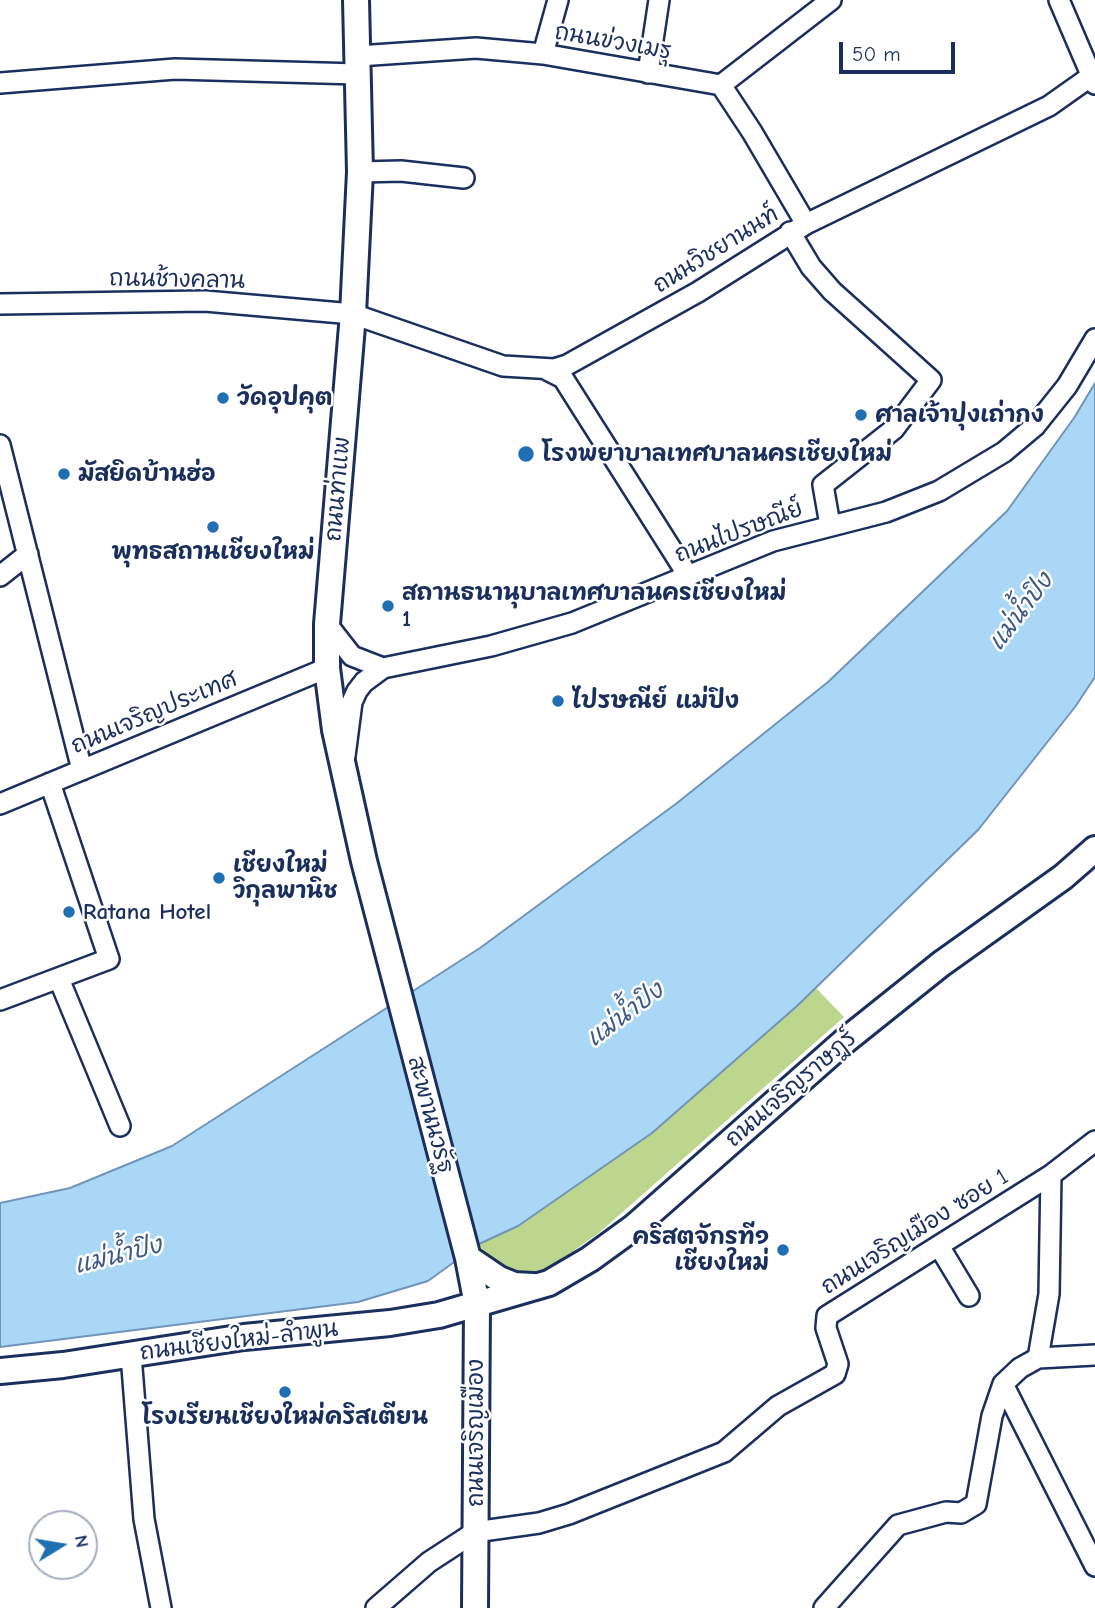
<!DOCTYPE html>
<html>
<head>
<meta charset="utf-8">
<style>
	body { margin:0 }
	#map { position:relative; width:1095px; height:1608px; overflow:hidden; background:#fff; font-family:"Comic Neue",sans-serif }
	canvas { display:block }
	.north { position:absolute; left:28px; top:1510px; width:70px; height:70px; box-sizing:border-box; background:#fff; border:2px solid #a4acbf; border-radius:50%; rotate:79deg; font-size:19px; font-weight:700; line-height:28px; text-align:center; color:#1b2f5e }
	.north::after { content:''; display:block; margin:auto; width:24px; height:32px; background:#1f6fb2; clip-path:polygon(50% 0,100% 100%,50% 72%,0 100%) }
	.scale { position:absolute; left:839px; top:42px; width:116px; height:32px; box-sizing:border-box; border:4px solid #1b2f5e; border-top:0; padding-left:9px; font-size:21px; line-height:24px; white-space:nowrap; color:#1b2f5e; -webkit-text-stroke:5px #fff; paint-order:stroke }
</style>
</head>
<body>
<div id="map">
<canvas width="1095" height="1608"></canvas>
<div class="north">N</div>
<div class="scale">50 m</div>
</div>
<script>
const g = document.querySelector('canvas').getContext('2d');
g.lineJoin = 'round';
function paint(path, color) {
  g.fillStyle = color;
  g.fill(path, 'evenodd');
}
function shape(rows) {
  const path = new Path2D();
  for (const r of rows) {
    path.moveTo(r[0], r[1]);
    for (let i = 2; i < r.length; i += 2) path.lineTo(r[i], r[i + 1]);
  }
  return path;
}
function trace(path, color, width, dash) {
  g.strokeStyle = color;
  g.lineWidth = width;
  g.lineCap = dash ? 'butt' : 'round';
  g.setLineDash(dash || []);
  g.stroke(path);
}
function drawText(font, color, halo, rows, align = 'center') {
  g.font = font + ' "Comic Neue","Playpen Sans Thai",sans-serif';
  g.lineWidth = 5;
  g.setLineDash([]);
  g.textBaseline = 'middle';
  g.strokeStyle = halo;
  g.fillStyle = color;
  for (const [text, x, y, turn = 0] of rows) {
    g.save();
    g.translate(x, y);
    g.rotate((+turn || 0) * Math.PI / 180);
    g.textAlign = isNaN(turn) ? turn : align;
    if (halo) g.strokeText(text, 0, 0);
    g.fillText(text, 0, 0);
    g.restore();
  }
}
paint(shape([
	[816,988,844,1017,600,1232,551,1267,503,1282,479,1244,518,1226,652,1133]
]), '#bcd68d');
const water = shape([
	[1095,383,1095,677,1075,707,978,830,797,1006,652,1133,518,1226,479,1244,428,1281,358,1302,0,1347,0,1203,70,1188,172,1146,480,948,677,803,828,682,1007,511,1074,418,1095,383]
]);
paint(water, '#aad7f6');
trace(water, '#7194b9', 2);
const minor = shape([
	[1059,0,1095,84],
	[543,54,558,0],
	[358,56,476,48,543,54,721,85,831,0],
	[648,73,659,0],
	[0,83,175,69,358,74],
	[721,85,752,132,806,224],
	[360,172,401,171,464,178],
	[790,232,811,267,832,291,931,380,894,429,823,485,830,525],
	[0,304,205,301,353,314,503,366,554,369,567,365,698,292,806,224,1049,106,1090,77],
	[547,370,563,378,689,577],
	[0,445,82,770],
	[0,576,28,554],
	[327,624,352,656,383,668],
	[345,756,352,702,357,691,364,682,383,668,491,646,572,623,773,541,886,512,939,491,1004,452,1035,426,1067,386,1095,339],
	[0,804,327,668],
	[59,979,120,1126],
	[0,1000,109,959,50,783],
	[939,1246,969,1296],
	[131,1355,144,1519,161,1608],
	[1038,1358,1049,1294,1051,1175],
	[1003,1384,1095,1566],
	[376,1608,429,1562,475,1532,539,1523,569,1514,724,1452,778,1406,835,1374,838,1364,826,1328,827,1316,1051,1175,1095,1141],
	[824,1608,898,1525,946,1512,961,1513,976,1504,992,1416,1003,1384,1020,1368,1038,1358,1095,1355]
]);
const major = shape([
	[356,0,360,172,353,314,327,624,327,668,335,730,364,861,468,1258,477,1305,475,1608],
	[468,1258,499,1279,514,1285,533,1286],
	[0,1371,63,1365,244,1337,390,1323,439,1315,549,1283,590,1259,634,1227,846,1040,941,964,1063,877,1095,849]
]);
trace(minor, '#1b2f5e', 24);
trace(major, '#1b2f5e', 30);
trace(minor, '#fff', 19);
trace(major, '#fff', 24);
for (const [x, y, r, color] of [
	[223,398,7,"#1f6fb2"],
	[861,415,7,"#1f6fb2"],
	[526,454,9,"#1f6fb2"],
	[64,474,7,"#1f6fb2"],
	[213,527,7,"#1f6fb2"],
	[388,606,7,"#1f6fb2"],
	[558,701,7,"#1f6fb2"],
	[219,878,7,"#1f6fb2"],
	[69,912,7,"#1f6fb2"],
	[783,1250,7,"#1f6fb2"],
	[285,1392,7,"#1f6fb2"]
]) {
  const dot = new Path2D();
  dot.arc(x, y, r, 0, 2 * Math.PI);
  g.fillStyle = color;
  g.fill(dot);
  trace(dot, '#fff', 2.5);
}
drawText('23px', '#1b2f5e', '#fff', [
	["ถนนข่วงเมรุ",613,42,10],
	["ถนนวิชยานนท์",716,250,-32],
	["ถนนช้างคลาน",177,280,1],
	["ถนนท่าแพ",338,489,-85],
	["ถนนไปรษณีย์",739,532,-21],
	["ถนนเจริญประเทศ",154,713,-23],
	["ถนนเจริญราษฎร์",791,1089,-41],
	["สะพานนวรัฐ",430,1115,75],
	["ถนนเจริญเมือง ซอย 1",915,1232,-32],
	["ถนนเชียงใหม่-ลำพูน",239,1341,-7],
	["ถนนเจริญเมือง",476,1433,-90]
]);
drawText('bold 23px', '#1b2f5e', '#fff', [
	["วัดอุปคุต",237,398],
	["ศาลเจ้าปุงเถ่ากง",875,415],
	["โรงพยาบาลเทศบาลนครเชียงใหม่",542,454],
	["มัสยิดบ้านฮ่อ",78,474],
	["พุทธสถานเชียงใหม่",213,552,"center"],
	["สถานธนานุบาลเทศบาลนครเชียงใหม่",402,593],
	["1",402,619],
	["ไปรษณีย์ แม่ปิง",572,701],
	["เชียงใหม่",233,865],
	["วิกุลพานิช",233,891],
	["Ratana Hotel",83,912],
	["คริสตจักรที๑",769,1237,"right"],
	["เชียงใหม่",769,1263,"right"],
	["โรงเรียนเชียงใหม่คริสเตียน",285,1417,"center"]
], 'left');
drawText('italic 24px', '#3f5984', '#fff', [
	["แม่น้ำปิง",1021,612,-53],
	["แม่น้ำปิง",625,1015,-37],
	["แม่น้ำปิง",118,1256,-14]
]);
</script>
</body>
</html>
